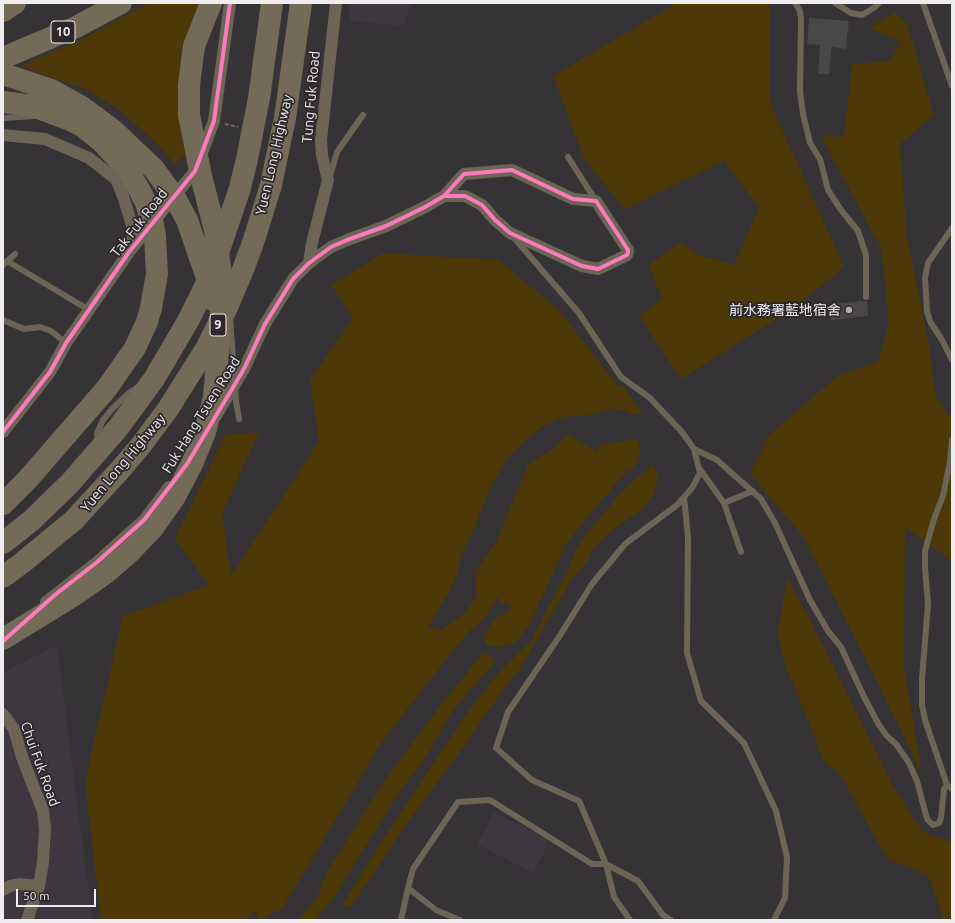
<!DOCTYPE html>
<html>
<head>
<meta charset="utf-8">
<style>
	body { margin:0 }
	#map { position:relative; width:955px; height:923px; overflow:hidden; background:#353335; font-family:Ubuntu,sans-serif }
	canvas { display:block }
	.frame { position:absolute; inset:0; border:4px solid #f0edf0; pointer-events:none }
	.scale { position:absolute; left:16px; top:889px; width:80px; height:18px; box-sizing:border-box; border:2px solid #f0edf0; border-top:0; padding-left:5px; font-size:12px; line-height:14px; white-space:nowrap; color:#f0edf0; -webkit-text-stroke:3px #2c282c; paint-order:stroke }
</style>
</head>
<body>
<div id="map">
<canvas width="955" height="923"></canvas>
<div class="frame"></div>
<div class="scale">50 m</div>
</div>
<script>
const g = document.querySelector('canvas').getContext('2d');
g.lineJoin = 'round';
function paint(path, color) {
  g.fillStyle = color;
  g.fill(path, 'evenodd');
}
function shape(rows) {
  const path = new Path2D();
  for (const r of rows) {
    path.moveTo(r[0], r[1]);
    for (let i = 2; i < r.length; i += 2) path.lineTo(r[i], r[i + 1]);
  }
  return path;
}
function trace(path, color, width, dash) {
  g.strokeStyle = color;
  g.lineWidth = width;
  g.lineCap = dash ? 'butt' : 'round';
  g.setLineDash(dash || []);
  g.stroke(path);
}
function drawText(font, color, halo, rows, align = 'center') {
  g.font = font + ' Ubuntu,"Noto Sans TC",sans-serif';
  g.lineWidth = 3.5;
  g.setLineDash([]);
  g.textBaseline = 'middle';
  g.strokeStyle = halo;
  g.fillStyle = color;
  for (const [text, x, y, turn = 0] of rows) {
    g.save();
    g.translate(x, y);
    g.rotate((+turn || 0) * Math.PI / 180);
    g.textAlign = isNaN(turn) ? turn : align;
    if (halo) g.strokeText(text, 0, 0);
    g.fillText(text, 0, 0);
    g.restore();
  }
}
paint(shape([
	[349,3,412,3,403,26,350,21],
	[57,645,92,918,91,920,3,920,3,672],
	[494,812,550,841,533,873,477,844]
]), '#3f373f');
paint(shape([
	[148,3,202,3,187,153,175,164,153,140,121,111,87,90,39,73,22,65,85,38],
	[671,3,769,3,769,100,844,267,797,306,681,379,639,316,662,299,649,264,681,242,696,254,734,265,759,208,724,161,625,209,584,159,553,76,672,6],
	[895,12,907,23,934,115,900,144,907,236,929,345,936,396,952,420,952,561,905,527,904,666,922,774,878,683,802,535,750,474,768,436,839,375,878,362,889,322,881,248,821,136,844,137,852,64,890,61,901,42,869,28],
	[383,253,499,260,560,311,618,386,624,387,642,413,628,414,626,411,614,408,590,415,563,417,543,426,527,439,508,458,492,484,469,541,461,555,458,573,447,596,432,621,427,627,442,629,464,614,477,596,475,573,496,542,527,467,535,460,553,449,568,435,597,452,598,445,638,439,640,455,633,469,627,471,588,516,565,546,529,626,516,642,500,647,487,646,483,638,493,620,510,610,510,604,500,603,499,599,496,597,495,602,484,619,468,632,408,708,380,745,283,908,260,920,254,911,247,920,101,920,85,781,123,616,209,585,175,539,225,435,259,432,222,514,231,576,319,441,310,380,353,318,331,285],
	[653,464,658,477,654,493,643,509,616,527,594,547,587,562,572,579,520,669,503,690,460,752,408,822,358,896,350,907,344,906,344,902,388,832,467,713,494,678,531,641,566,574,577,548,593,526,625,488],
	[788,578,824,647,893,786,923,832,951,842,952,844,952,920,944,920,928,875,887,859,839,773,823,761,808,720,786,667,777,633],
	[484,652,496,660,451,713,432,747,418,768,402,788,330,903,314,920,298,920,317,897,328,870,385,780,440,706]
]), '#4c3907');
paint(shape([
	[809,18,849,21,846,49,832,47,829,74,818,74,820,45,807,44],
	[864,301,867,301,868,316,831,320,830,304]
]), '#494749');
trace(shape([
	[225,124,238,127],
	[305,140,311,140]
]), '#6f6961', 2, [4, 2]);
trace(shape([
	[795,3,800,11,801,20,800,91,803,114,810,143,820,159,828,190,841,210,858,231,866,255,866,297],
	[835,3,851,13,862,15,875,7,879,3],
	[923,3,952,86],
	[3,118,35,116],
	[568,157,596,201],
	[330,176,337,152,363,115],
	[952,228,928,263,925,278,927,312,931,323,942,340,952,360],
	[515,239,579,313,621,377,650,398,682,432,694,449,717,460,761,499,775,523,810,600,828,631,841,647,864,697,879,725,887,736,896,744,909,763,917,781,927,819,933,825,939,823,941,818,944,789,947,785,952,789],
	[7,261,89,310],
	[3,265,15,254],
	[3,320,24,329,40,327,51,331,66,343],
	[236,401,239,419],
	[98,443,97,433,103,420,113,408,130,392,137,388],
	[699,468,724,503,741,552],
	[684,497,688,537,687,653,701,701,744,743,776,811,787,857,785,898,774,920],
	[724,503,753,491],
	[947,785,925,720,922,705,922,679,928,604,925,568,925,551,934,519,943,496,950,462,952,440],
	[401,920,408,888],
	[460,920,436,910,408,888,413,869,458,802,490,800,592,864,606,864,638,881,663,915,671,920],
	[630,920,614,897,606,864,579,801,532,780,496,748,508,712,559,637,592,584,625,544,677,505,692,488,700,473,694,449]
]), '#6c6556', 6);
trace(shape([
	[3,135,45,139,89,158,116,179,124,199,134,232,130,248],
	[309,263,312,243,328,180,322,155,321,140,336,3],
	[216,416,244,369,265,324,293,279,309,263,331,247,347,240,386,226,425,207,444,196,465,196,482,205,495,220,510,233,582,266,598,269,627,255,628,252,628,250,596,201,573,199,512,170,464,174,444,196],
	[3,432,50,372,66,343,129,252,195,171,214,121,230,3],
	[46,602,96,563,144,520,169,487],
	[3,714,14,729,22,757,43,811,45,829,43,862,39,886,27,920],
	[3,890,10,886,19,884,39,886]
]), '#6c6556', 12);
trace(shape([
	[3,11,15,3],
	[3,58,76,27,121,3],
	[3,504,28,479,107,388,135,348,147,322,151,308],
	[3,543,31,521,70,483,118,428,154,379,188,321,205,287,216,259,240,188,247,159,259,98,272,3],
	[3,577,22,563,74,520,120,470,142,444,168,409,207,347,228,305,242,272,253,243,271,185,285,118,301,3]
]), '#746a58', 22);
trace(shape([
	[230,316,236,401]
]), '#6c6556', 6);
trace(shape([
	[3,74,51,90,82,107,113,130,154,169,175,198,187,220,210,287,213,300],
	[3,102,33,106,70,120,82,126,102,142,127,169,140,191,146,203,153,224,155,237,157,274,151,308],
	[3,639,73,596,106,573,130,552,153,528,174,498,192,464,205,432,214,397,220,328,222,283,215,230,201,176,192,130,189,115,189,85,194,46,211,3]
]), '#746a58', 22);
trace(shape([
	[3,432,50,372,66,343,129,252,195,171,214,121,230,3],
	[3,641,56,594,96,563,144,520,187,464,244,369,265,324,293,279,309,263,331,247,347,240,386,226,425,207,444,196,465,196,482,205,495,220,510,233,582,266,598,269,627,255,628,252,628,250,596,201,573,199,512,170,464,174,444,196]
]), '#fd7abc', 4);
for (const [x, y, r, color] of [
	[849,310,4,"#afacaf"]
]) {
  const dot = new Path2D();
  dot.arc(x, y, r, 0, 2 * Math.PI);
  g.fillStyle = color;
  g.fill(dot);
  trace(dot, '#2c282c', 1.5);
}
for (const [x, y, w] of [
	[63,32,24],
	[218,325,16]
]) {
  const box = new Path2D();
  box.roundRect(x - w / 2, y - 11, w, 22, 3);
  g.fillStyle = '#2c282c';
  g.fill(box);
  trace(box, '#f0edf0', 1);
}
drawText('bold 13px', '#f0edf0', null, [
	["10",63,32],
	["9",218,325]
]);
drawText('14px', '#f0edf0', '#2c282c', [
	["Tung Fuk Road",311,97,-85],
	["Yuen Long Highway",274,155,-77],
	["Tak Fuk Road",139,223,-52],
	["Fuk Hang Tsuen Road",201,415,-58],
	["Yuen Long Highway",123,463,-50],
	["Chui Fuk Road",40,764,70]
]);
drawText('14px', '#f0edf0', '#2c282c', [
	["前水務署藍地宿舍",841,310]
], 'right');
</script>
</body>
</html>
